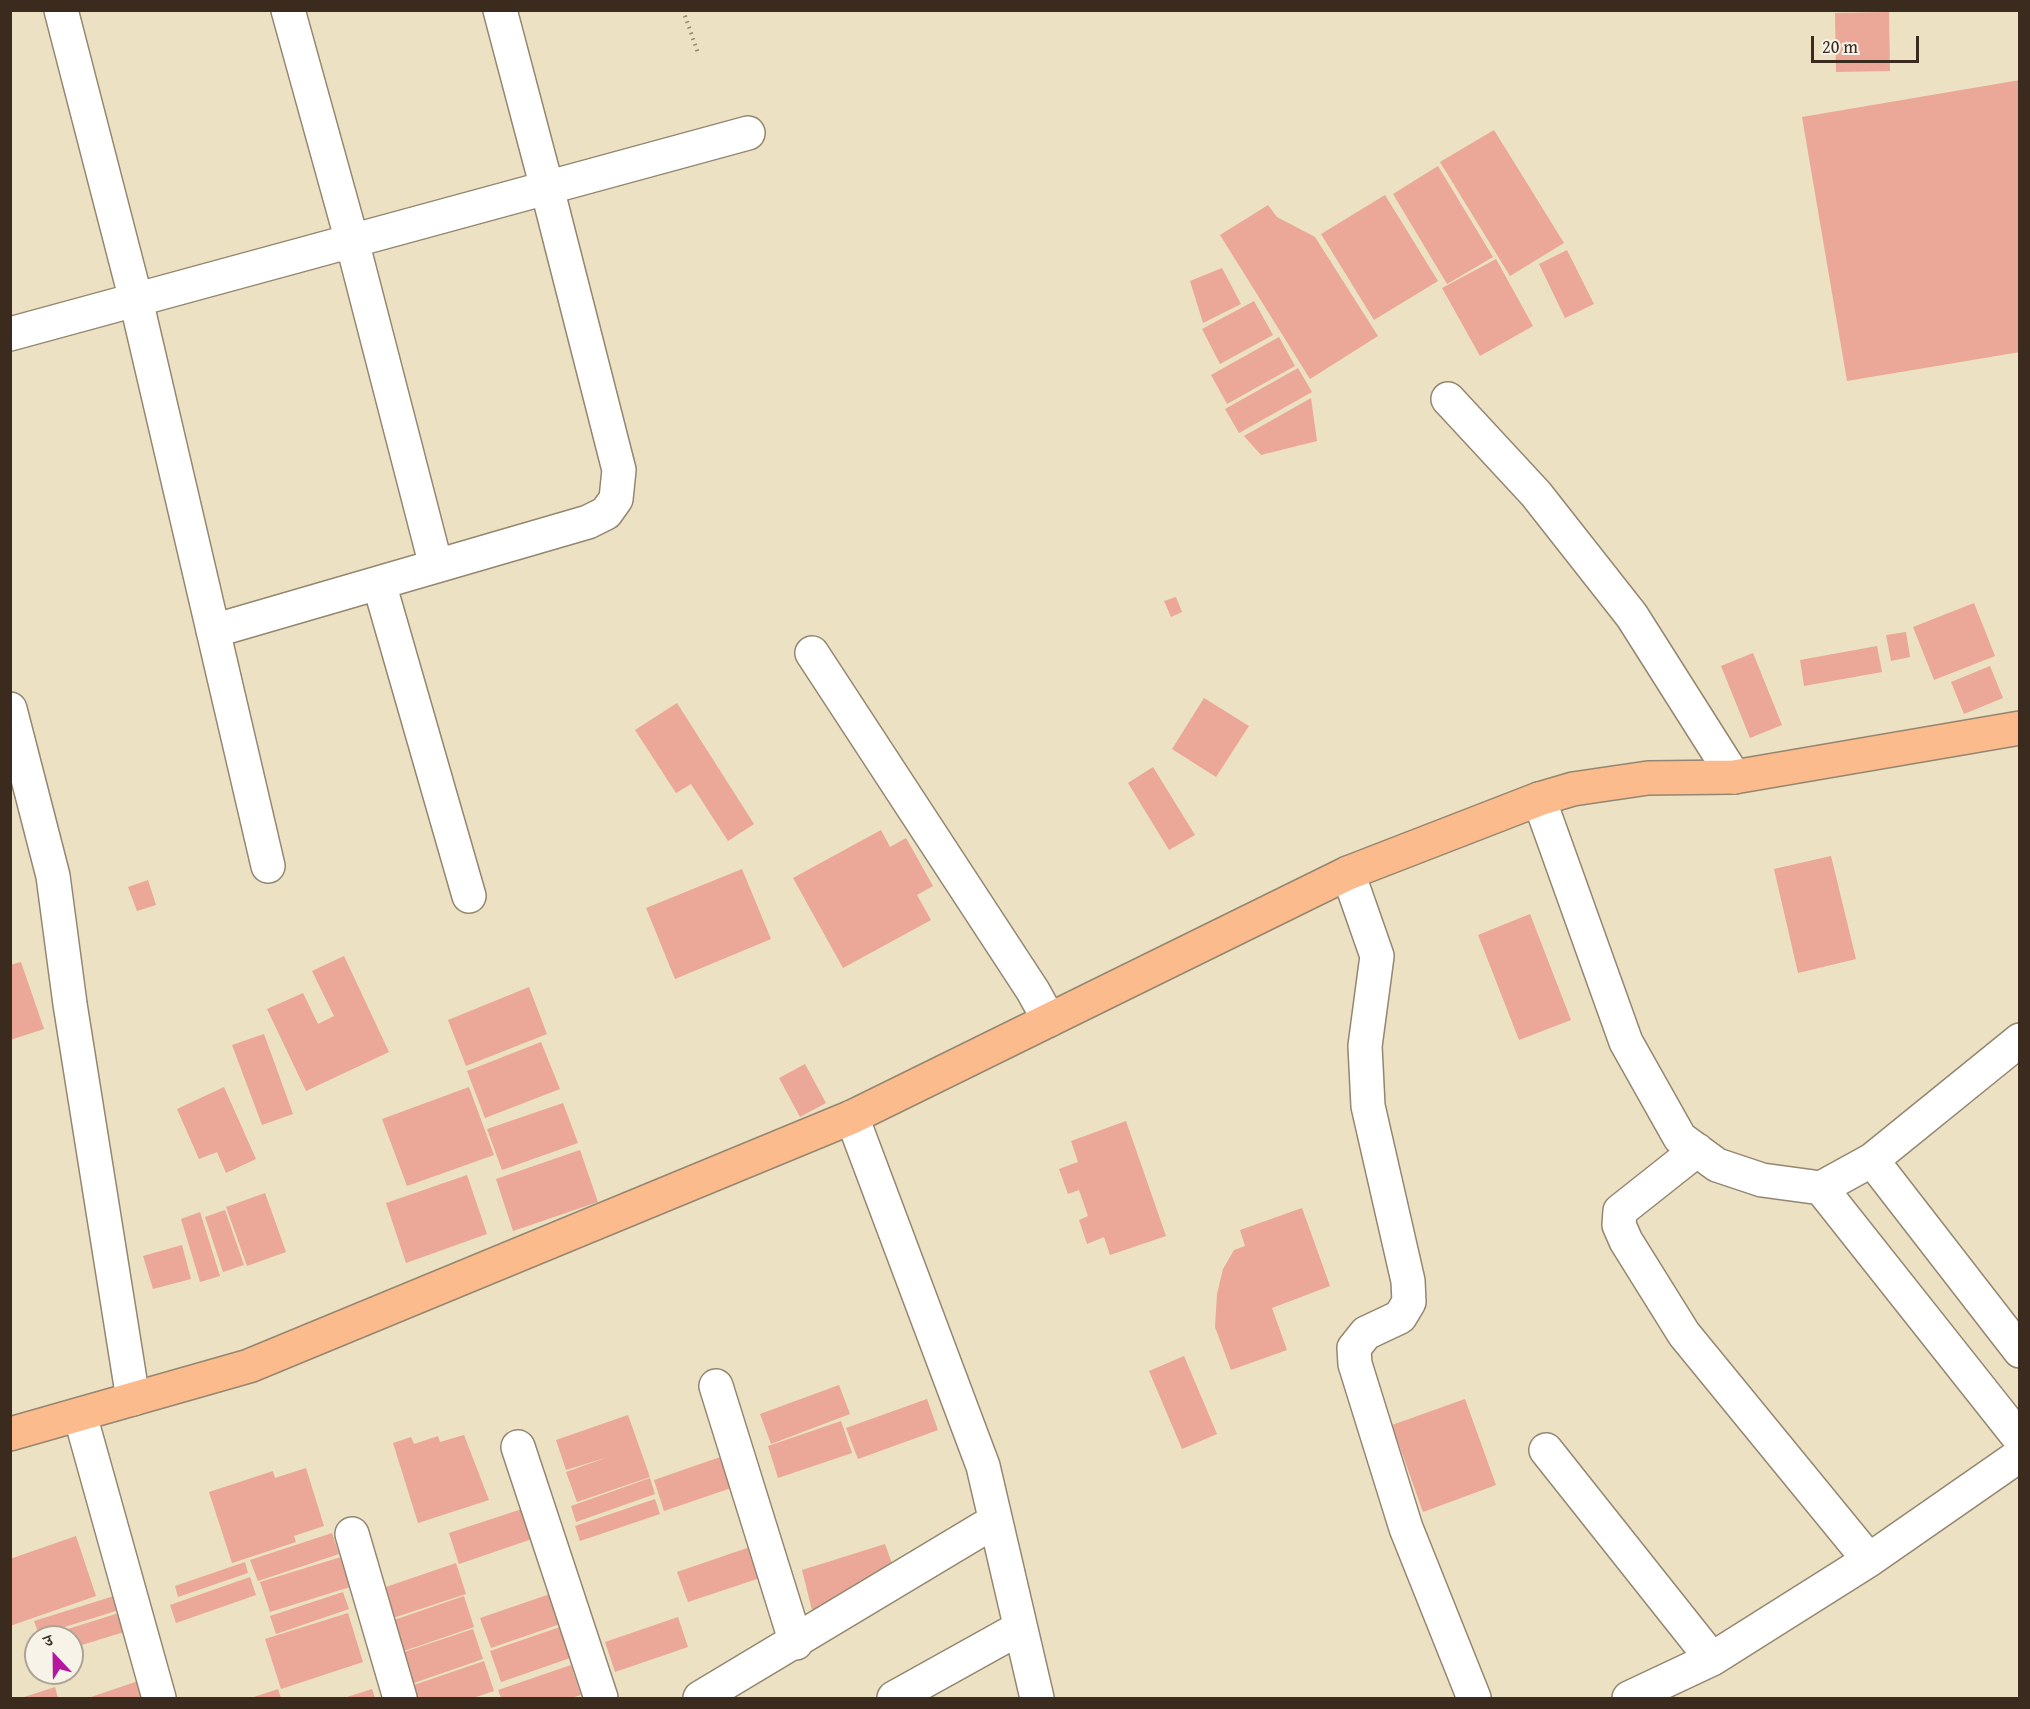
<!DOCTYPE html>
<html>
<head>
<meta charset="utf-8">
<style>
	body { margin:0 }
	#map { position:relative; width:2030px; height:1709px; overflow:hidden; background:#ece1c2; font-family:"Gentium Book Plus","Noto Serif Devanagari",serif }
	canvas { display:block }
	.frame { position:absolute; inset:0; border:12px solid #3b2a1e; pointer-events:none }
	.north { position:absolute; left:24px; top:1625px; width:60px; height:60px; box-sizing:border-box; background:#f7f3e8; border:2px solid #aca397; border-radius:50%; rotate:338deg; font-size:16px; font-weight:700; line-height:24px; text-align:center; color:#3b2a1e }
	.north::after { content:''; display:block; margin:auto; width:21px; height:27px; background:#b5179e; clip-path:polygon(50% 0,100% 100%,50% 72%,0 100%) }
	.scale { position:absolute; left:1811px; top:36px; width:108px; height:27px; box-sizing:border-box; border:3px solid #3b2a1e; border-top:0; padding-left:8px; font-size:18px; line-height:21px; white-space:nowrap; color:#3b2a1e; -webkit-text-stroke:4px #f7f3e8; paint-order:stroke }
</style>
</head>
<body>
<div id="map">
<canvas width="2030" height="1709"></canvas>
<div class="frame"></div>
<div class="north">उ</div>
<div class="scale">20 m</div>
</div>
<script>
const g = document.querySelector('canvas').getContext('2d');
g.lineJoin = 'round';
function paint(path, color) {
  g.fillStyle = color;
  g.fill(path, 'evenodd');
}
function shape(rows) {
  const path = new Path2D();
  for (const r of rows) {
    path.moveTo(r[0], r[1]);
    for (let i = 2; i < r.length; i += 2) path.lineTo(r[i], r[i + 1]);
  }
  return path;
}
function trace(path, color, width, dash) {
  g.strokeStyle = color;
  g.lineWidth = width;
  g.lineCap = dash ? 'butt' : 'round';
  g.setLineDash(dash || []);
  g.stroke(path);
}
paint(shape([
	[1889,12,1890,71,1836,72,1835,13],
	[2020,80,2020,352,1847,381,1802,117],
	[1494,130,1564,243,1510,276,1440,162],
	[1438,166,1493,257,1447,284,1393,194],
	[1385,195,1438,281,1374,320,1321,234],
	[1268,205,1277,217,1315,237,1378,336,1310,379,1220,235],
	[1567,250,1594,304,1565,318,1539,264],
	[1496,259,1533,326,1480,356,1442,288],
	[1222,268,1241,304,1203,323,1190,281],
	[1254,301,1273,335,1220,364,1202,329],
	[1279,337,1295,366,1227,404,1211,375],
	[1298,368,1312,392,1239,433,1225,409],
	[1311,398,1317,441,1261,455,1244,436],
	[1176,597,1182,612,1171,617,1164,601],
	[1974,603,1995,656,1934,680,1913,627],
	[1906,632,1910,657,1891,661,1886,635],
	[1877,646,1882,672,1804,686,1800,660],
	[1753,653,1782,725,1750,738,1721,666],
	[1990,666,2003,698,1964,714,1951,682],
	[1204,698,1249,726,1216,777,1172,749],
	[677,703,754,824,728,841,691,784,676,793,635,730],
	[1153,767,1195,835,1169,850,1128,783],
	[881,830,890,847,906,838,933,886,917,895,931,920,843,968,793,878],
	[1831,856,1856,959,1798,973,1774,869],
	[742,869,771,939,675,979,646,908],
	[148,880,156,905,137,911,128,887],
	[1530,914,1571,1020,1519,1040,1478,935],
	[344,956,389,1052,306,1091,267,1009,303,993,318,1024,334,1016,312,971],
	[21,962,44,1029,10,1040,10,965],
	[529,987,547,1034,466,1066,448,1020],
	[264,1034,293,1114,262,1125,232,1045],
	[541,1042,560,1089,485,1118,467,1071],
	[805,1064,826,1103,800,1117,779,1078],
	[224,1087,256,1159,226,1173,217,1152,199,1159,177,1109],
	[469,1087,494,1155,407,1186,382,1119],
	[563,1103,578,1143,502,1170,487,1129],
	[1126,1121,1166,1236,1110,1255,1104,1237,1087,1244,1079,1220,1088,1216,1079,1190,1068,1194,1059,1169,1078,1162,1071,1141],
	[580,1150,598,1202,513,1231,496,1179],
	[467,1175,487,1234,406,1263,386,1203],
	[265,1193,286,1252,247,1266,226,1207],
	[1302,1208,1330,1286,1272,1308,1287,1350,1231,1370,1215,1327,1217,1294,1223,1269,1234,1250,1245,1246,1240,1230],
	[225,1210,244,1265,223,1272,205,1217],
	[200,1212,220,1276,200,1282,181,1219],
	[182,1245,191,1279,153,1289,143,1256],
	[1184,1356,1217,1434,1182,1449,1149,1371],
	[839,1385,850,1414,771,1444,760,1414],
	[927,1399,938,1430,858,1459,846,1428],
	[1465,1399,1496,1485,1423,1512,1392,1425],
	[628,1415,650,1477,577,1502,566,1472,608,1457,566,1470,556,1440],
	[841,1421,852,1453,778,1478,768,1446],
	[464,1435,489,1500,418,1523,393,1443,411,1437,414,1444,438,1436,440,1442],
	[726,1455,737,1486,664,1511,654,1480],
	[306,1468,324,1526,294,1536,296,1542,232,1563,209,1492,273,1471,275,1478],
	[650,1478,655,1494,576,1522,571,1506],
	[655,1499,660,1514,580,1541,575,1526],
	[522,1509,532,1539,459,1564,449,1533],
	[332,1533,339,1554,258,1581,250,1560],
	[76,1536,96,1596,10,1626,10,1559],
	[885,1544,895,1572,813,1614,802,1570],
	[750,1547,760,1578,688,1602,677,1572],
	[341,1557,350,1587,270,1612,260,1582],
	[245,1562,248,1573,178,1597,175,1586],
	[456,1563,466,1594,393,1618,383,1588],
	[250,1577,256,1595,176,1623,170,1605],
	[343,1592,349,1609,276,1634,270,1616],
	[553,1593,563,1623,491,1648,480,1618],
	[114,1596,119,1610,39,1635,34,1621],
	[464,1596,474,1627,401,1652,391,1621],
	[119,1613,124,1632,72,1648,72,1637,42,1637],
	[348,1613,363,1662,281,1689,265,1639],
	[678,1617,688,1647,615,1672,605,1642],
	[563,1626,573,1657,501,1682,490,1651],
	[473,1629,483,1659,411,1684,401,1653],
	[484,1661,494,1691,473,1698,415,1698,411,1686],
	[571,1665,581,1695,571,1698,501,1698,498,1690],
	[150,1677,158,1698,88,1698],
	[55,1687,58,1698,21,1698],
	[278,1689,281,1698,251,1698],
	[372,1689,375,1698,344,1698]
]), '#eba797');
const minor = shape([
	[61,10,136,300,268,866],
	[288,10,352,241,436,566],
	[10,334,748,133],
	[1448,399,1536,494,1632,616,1734,777],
	[379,583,469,896],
	[213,631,588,522,606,513,616,499,619,470,547,188,500,10],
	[812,653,1033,991,1049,1020],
	[10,709,53,876,70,1004,133,1399],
	[1539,799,1626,1042,1680,1138,1717,1165,1762,1180,1821,1188,1872,1160,2020,1040],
	[1348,873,1377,956,1365,1046,1368,1106,1408,1281,1409,1302,1400,1317,1366,1333,1354,1348,1355,1364,1406,1528,1474,1698],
	[852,1117,983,1466,1037,1698],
	[1872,1160,2020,1351],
	[1821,1188,2020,1439],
	[716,1386,796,1643],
	[80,1415,159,1698],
	[518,1447,601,1698],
	[1546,1450,1712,1659],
	[352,1534,400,1698],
	[1869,1560,2020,1455],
	[700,1698,995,1521],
	[894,1698,1020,1628],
	[1629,1698,1712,1659,1869,1560,1684,1334,1626,1241,1619,1225,1620,1211,1697,1150]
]);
const major = shape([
	[10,1434,249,1366,852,1117,1348,873,1539,799,1573,789,1648,778,1734,777,2020,728]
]);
trace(minor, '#948670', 36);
trace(major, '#948670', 36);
trace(shape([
	[683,10,698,53]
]), '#948670', 4, [1.5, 4.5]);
trace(minor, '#fff', 33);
trace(major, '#fbbb8d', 33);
</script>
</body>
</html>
